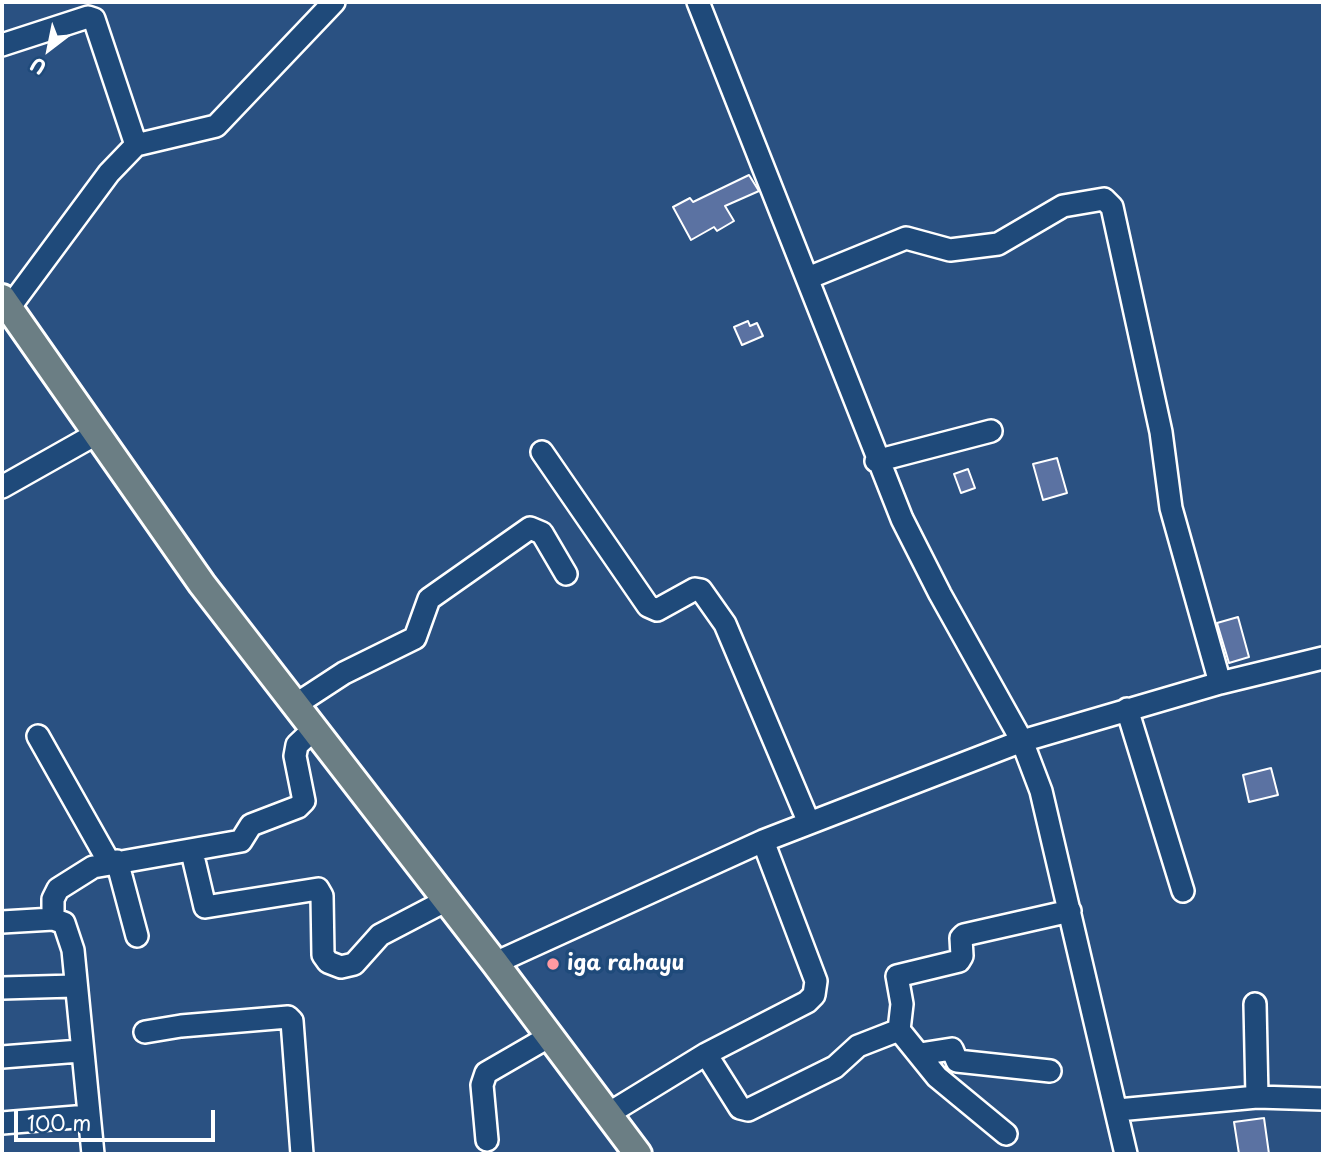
<!DOCTYPE html>
<html>
<head>
<meta charset="utf-8">
<style>
	body { margin:0 }
	#map { position:relative; width:1325px; height:1156px; overflow:hidden; background:#2a5182; font-family:"Playpen Sans",sans-serif }
	canvas { display:block }
	.frame { position:absolute; inset:0; border:4px solid #fff; pointer-events:none }
	.north { position:absolute; left:14px; top:14px; width:70px; height:70px; -webkit-text-stroke:5px #1f4a7a; paint-order:stroke; rotate:212deg; font-size:19px; font-weight:700; line-height:28px; text-align:center; color:#fff }
	.north::after { content:''; display:block; margin:auto; width:24px; height:32px; background:#fff; clip-path:polygon(50% 0,100% 100%,50% 72%,0 100%) }
	.scale { position:absolute; left:14px; top:1110px; width:201px; height:32px; box-sizing:border-box; border:4px solid #fff; border-top:0; padding-left:9px; font-size:21px; line-height:24px; white-space:nowrap; color:#fff; -webkit-text-stroke:5px #1f4a7a; paint-order:stroke }
</style>
</head>
<body>
<div id="map">
<canvas width="1325" height="1156"></canvas>
<div class="frame"></div>
<div class="north">U</div>
<div class="scale">100 m</div>
</div>
<script>
const g = document.querySelector('canvas').getContext('2d');
g.lineJoin = 'round';
function paint(path, color) {
  g.fillStyle = color;
  g.fill(path, 'evenodd');
}
function shape(rows) {
  const path = new Path2D();
  for (const r of rows) {
    path.moveTo(r[0], r[1]);
    for (let i = 2; i < r.length; i += 2) path.lineTo(r[i], r[i + 1]);
  }
  return path;
}
function trace(path, color, width, dash) {
  g.strokeStyle = color;
  g.lineWidth = width;
  g.lineCap = dash ? 'butt' : 'round';
  g.setLineDash(dash || []);
  g.stroke(path);
}
function drawText(font, color, halo, rows, align = 'center') {
  g.font = font + ' "Playpen Sans",sans-serif';
  g.lineWidth = 7;
  g.setLineDash([]);
  g.textBaseline = 'middle';
  g.strokeStyle = halo;
  g.fillStyle = color;
  for (const [text, x, y, turn = 0] of rows) {
    g.save();
    g.translate(x, y);
    g.rotate((+turn || 0) * Math.PI / 180);
    g.textAlign = isNaN(turn) ? turn : align;
    if (halo) g.strokeText(text, 0, 0);
    g.fillText(text, 0, 0);
    g.restore();
  }
}
const building = shape([
	[749,175,759,191,725,206,734,221,717,231,714,227,691,240,673,207,690,198,693,202,749,175],
	[748,321,750,326,757,323,763,336,742,345,734,327,748,321],
	[1057,458,1067,493,1043,500,1033,464,1057,458],
	[968,469,975,488,961,493,954,474,968,469],
	[1238,617,1249,657,1229,663,1217,623,1238,617],
	[1271,768,1278,795,1249,802,1243,775,1271,768],
	[1264,1118,1269,1154,1239,1154,1234,1122,1264,1118]
]);
paint(building, '#5b72a2');
trace(building, '#fff', 2);
const minor = shape([
	[698,2,902,519,940,594,1022,741,1041,791,1126,1154],
	[2,45,88,17,94,19,136,145],
	[808,278,906,238,950,250,998,244,1063,206,1104,199,1112,207,1161,432,1171,508,1220,683],
	[9,308,109,173,136,145,216,126,334,2],
	[542,452,648,606,657,610,695,589,701,590,725,624,809,823],
	[876,461,991,431],
	[2,487,96,434],
	[295,705,344,673,415,638,429,599,530,528,542,533,566,574],
	[1127,709,1183,891],
	[38,736,109,862],
	[192,852,205,907,318,889,322,896,323,955,328,962,341,967,354,964,380,935,445,901],
	[117,861,137,936],
	[2,922,53,919],
	[495,963,763,841,1022,741,1220,683,1323,658],
	[2,988,74,986],
	[1255,1004,1257,1097],
	[899,1030,937,1077,1006,1134],
	[145,1032,181,1026,288,1017,292,1021,302,1154],
	[706,1054,740,1108,748,1110,835,1067,858,1046,899,1030,902,1004,897,976,959,961,962,956,961,938,964,935,1070,911],
	[920,1054,952,1049,957,1061,1050,1071],
	[2,1057,80,1051],
	[1118,1110,1257,1097,1323,1099],
	[608,1114,706,1054,807,1002,814,995,816,981,763,841],
	[2,1123,88,1116],
	[487,1140,482,1085,486,1073,550,1036],
	[93,1154,73,950,64,923,53,919,53,899,58,889,93,867,241,841,251,825,298,807,304,801,295,756,297,745,314,729]
]);
const major = shape([
	[2,298,202,584,495,963,638,1154]
]);
trace(minor, '#fff', 26);
trace(major, '#fff', 32);
trace(minor, '#1f4a7a', 21);
trace(major, '#6b7e84', 26);
for (const [x, y, r, color] of [
	[553,964,7,"#ff9aa2"]
]) {
  const dot = new Path2D();
  dot.arc(x, y, r, 0, 2 * Math.PI);
  g.fillStyle = color;
  g.fill(dot);
  trace(dot, '#1f4a7a', 2.5);
}
drawText('bold 21px', '#fff', '#1f4a7a', [
	["iga rahayu",567,964]
], 'left');
</script>
</body>
</html>
